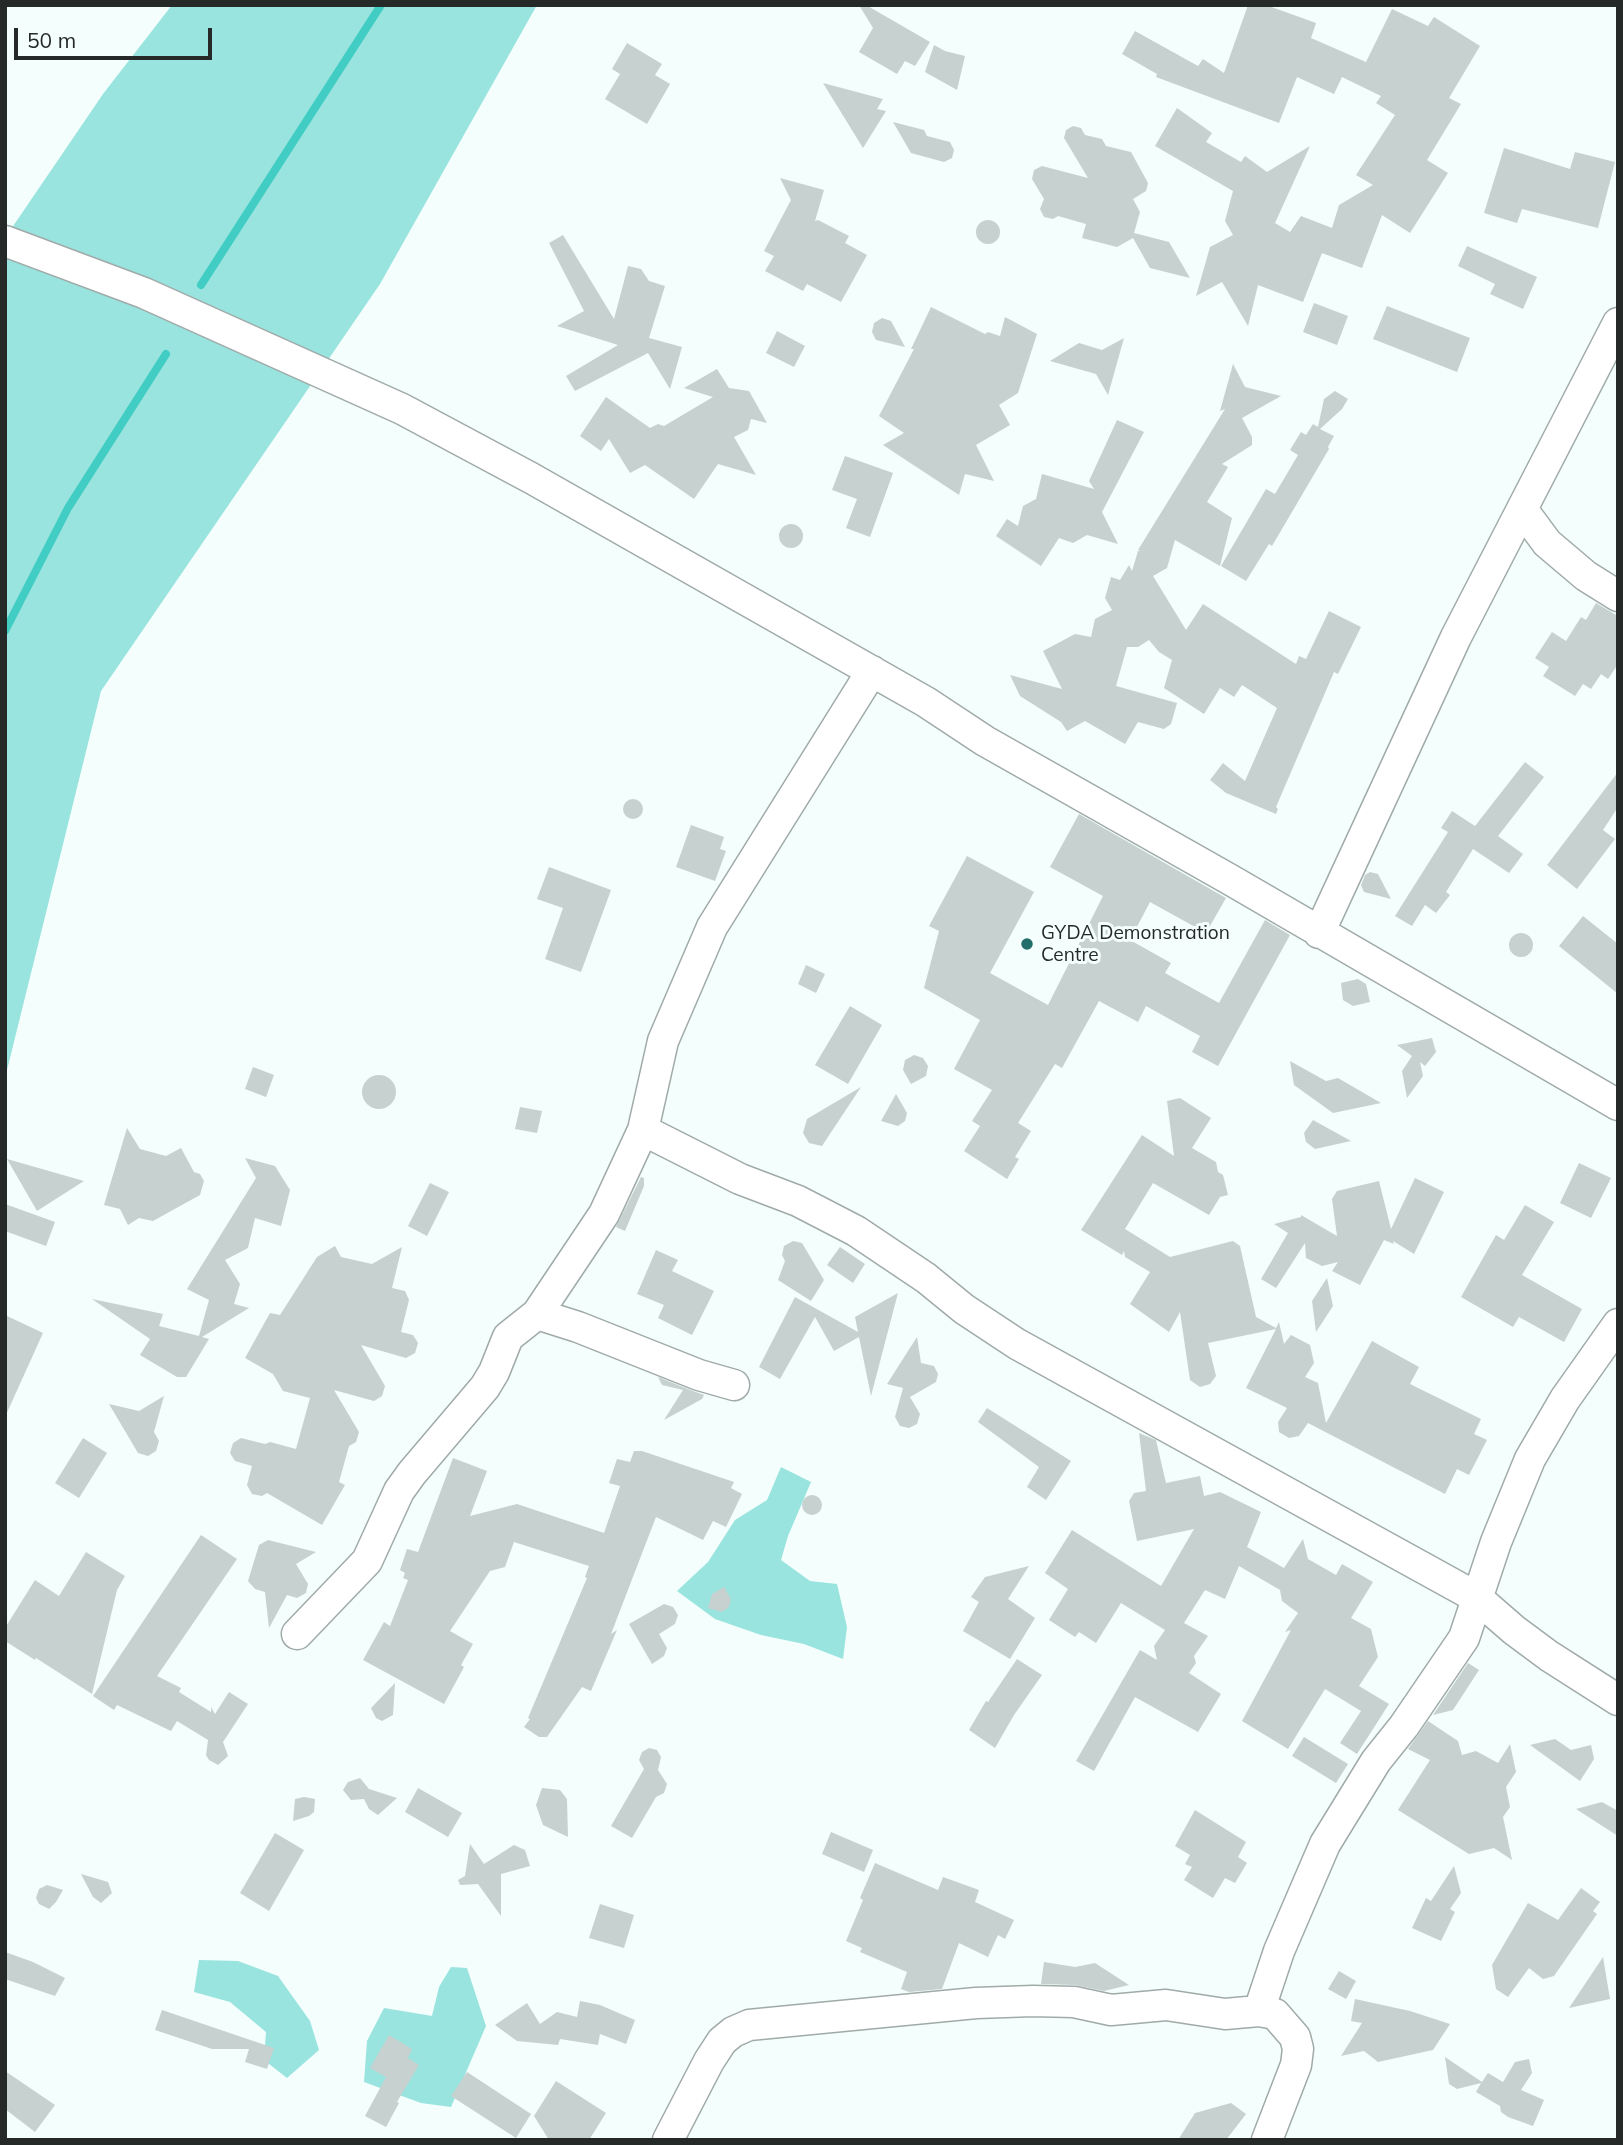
<!DOCTYPE html>
<html>
<head>
<meta charset="utf-8">
<style>
	body { margin:0 }
	#map { position:relative; width:1623px; height:2145px; overflow:hidden; background:#f3fefd; font-family:Mulish,sans-serif }
	canvas { display:block }
	.frame { position:absolute; inset:0; border:7px solid #252928; pointer-events:none }
	.scale { position:absolute; left:14px; top:28px; width:198px; height:32px; box-sizing:border-box; border:4px solid #252928; border-top:0; padding-left:9px; font-size:21px; line-height:24px; white-space:nowrap; color:#252928; -webkit-text-stroke:5px #f3fefd; paint-order:stroke }
</style>
</head>
<body>
<div id="map">
<canvas width="1623" height="2145"></canvas>
<div class="frame"></div>
<div class="scale">50 m</div>
</div>
<script>
const g = document.querySelector('canvas').getContext('2d');
g.lineJoin = 'round';
function paint(path, color) {
  g.fillStyle = color;
  g.fill(path, 'evenodd');
}
function shape(rows) {
  const path = new Path2D();
  for (const r of rows) {
    if (r.length === 3) {
      path.moveTo(r[0] + r[2], r[1]);
      path.arc(r[0], r[1], r[2], 0, 2 * Math.PI);
      continue;
    }
    path.moveTo(r[0], r[1]);
    for (let i = 2; i < r.length; i += 2) path.lineTo(r[i], r[i + 1]);
  }
  return path;
}
function trace(path, color, width, dash) {
  g.strokeStyle = color;
  g.lineWidth = width;
  g.lineCap = dash ? 'butt' : 'round';
  g.setLineDash(dash || []);
  g.stroke(path);
}
function drawText(font, color, halo, rows, align = 'center') {
  g.font = font + ' Mulish,sans-serif';
  g.lineWidth = 6;
  g.setLineDash([]);
  g.textBaseline = 'middle';
  g.strokeStyle = halo;
  g.fillStyle = color;
  for (const [text, x, y, turn = 0] of rows) {
    g.save();
    g.translate(x, y);
    g.rotate((+turn || 0) * Math.PI / 180);
    g.textAlign = isNaN(turn) ? turn : align;
    if (halo) g.strokeText(text, 0, 0);
    g.fillText(text, 0, 0);
    g.restore();
  }
}
paint(shape([
	[172,5,537,5,380,284,101,691,5,1078,5,238,103,94],
	[781,1467,811,1482,788,1536,781,1560,810,1581,837,1584,847,1627,843,1659,804,1644,761,1635,715,1619,677,1591,708,1562,735,1520,767,1500],
	[199,1960,238,1961,278,1976,310,2021,319,2050,287,2078,264,2060,266,2032,230,2002,194,1992],
	[451,1967,467,1968,486,2026,451,2107,421,2103,364,2082,367,2041,384,2008,432,2016,439,1987]
]), '#99e4de');
trace(shape([
	[201,285,381,5],
	[5,631,68,508,166,354]
]), '#42cdc4', 8);
paint(shape([
	[859,5,866,5,930,42,915,66,905,61,897,74,859,52,873,28],
	[1248,5,1266,5,1316,23,1311,38,1366,62,1392,9,1428,26,1434,17,1480,46,1449,98,1461,104,1427,160,1448,173,1410,233,1382,215,1362,268,1322,253,1303,302,1258,285,1248,326,1222,282,1196,296,1210,247,1233,235,1225,221,1233,191,1155,146,1177,108,1212,133,1206,142,1241,162,1245,156,1267,172,1310,146,1275,223,1290,232,1301,216,1332,228,1339,205,1373,185,1356,175,1395,115,1376,103,1381,96,1342,77,1334,94,1297,77,1279,123,1156,77,1157,74,1122,54,1135,31,1198,66,1203,59,1224,73],
	[627,43,662,64,655,75,670,84,647,124,605,99,620,74,612,69],
	[934,45,945,51,965,56,957,90,925,72],
	[823,83,883,99,877,109,886,111,863,148],
	[893,122,924,130,927,136,950,142,954,150,952,158,944,162,911,153],
	[1073,126,1081,128,1085,135,1102,139,1106,146,1131,152,1148,183,1146,191,1133,199,1140,212,1134,233,1169,242,1190,278,1150,268,1133,238,1117,247,1082,238,1086,224,1058,216,1053,219,1044,217,1040,209,1044,199,1032,179,1034,170,1042,166,1088,178,1064,138,1066,130],
	[1504,148,1570,169,1575,152,1615,162,1598,228,1522,209,1517,223,1484,213],
	[780,178,824,190,815,221,818,220,849,236,845,243,867,255,841,302,807,284,803,291,765,271,774,256,764,251,791,200],
	[988,232,12],
	[563,235,614,319,628,266,641,269,649,281,665,286,649,338,682,347,670,389,648,353,575,391,566,376,618,345,557,326,584,311,549,243],
	[1467,246,1537,277,1523,309,1490,294,1495,284,1458,266],
	[1314,303,1348,316,1337,345,1303,332],
	[1387,306,1470,338,1457,372,1373,339],
	[931,307,985,334,988,332,1000,336,1005,317,1037,334,1018,393,999,405,1010,425,976,445,994,481,965,474,959,495,883,445,904,433,879,416,914,349,911,349],
	[882,318,891,321,905,347,876,340,872,332,874,323],
	[777,331,805,346,794,367,766,353],
	[1124,338,1108,395,1096,374,1050,361,1079,343,1102,350],
	[1233,364,1245,387,1281,396,1242,418,1252,437,1252,445,1222,464,1228,467,1207,502,1232,518,1220,566,1175,540,1167,568,1153,576,1186,630,1203,604,1296,664,1299,656,1306,659,1329,611,1361,627,1338,674,1334,672,1276,807,1278,809,1276,814,1226,793,1210,780,1223,763,1245,781,1277,708,1242,685,1234,697,1220,688,1204,714,1164,688,1172,660,1159,652,1149,640,1138,647,1127,647,1116,686,1177,703,1171,724,1164,729,1138,722,1125,744,1085,721,1067,731,1061,722,1020,696,1010,675,1062,689,1043,651,1075,634,1091,637,1095,619,1112,610,1105,598,1111,577,1120,580,1129,565,1132,571,1138,551,1141,551,1138,550,1225,409,1220,411],
	[717,369,729,388,749,391,767,423,751,419,748,430,734,437,756,475,718,464,694,499,645,465,630,473,609,439,601,451,580,436,606,397,650,428,658,424,664,426,713,397,684,388],
	[1335,391,1348,399,1342,409,1320,429,1334,436,1328,447,1329,449,1272,546,1269,544,1246,581,1221,566,1266,489,1275,494,1298,455,1290,450,1301,432,1306,435,1313,424,1318,427,1324,399],
	[1117,420,1144,432,1102,512,1118,544,1087,535,1073,543,1059,538,1041,566,996,536,1007,519,1018,526,1023,506,1036,499,1042,474,1094,489,1089,481],
	[845,456,893,473,870,537,846,528,857,499,832,490],
	[791,536,12],
	[1596,603,1618,616,1618,664,1608,679,1601,674,1591,689,1583,684,1575,696,1543,676,1549,667,1535,658,1552,632,1566,641,1581,617,1586,620],
	[1525,762,1544,777,1498,836,1523,854,1509,873,1473,849,1446,892,1450,895,1436,913,1425,905,1412,926,1395,916,1448,832,1441,828,1452,811,1475,826],
	[1618,772,1618,807,1603,830,1615,839,1577,889,1547,865],
	[633,809,10],
	[1079,814,1226,898,1206,933,1150,902,1130,940,1171,963,1165,973,1219,1003,1265,920,1290,935,1218,1066,1192,1052,1200,1036,1146,1006,1138,1022,1099,1001,1062,1068,1055,1064,1018,1123,1031,1131,1015,1157,1019,1159,1007,1179,964,1151,980,1126,972,1121,992,1090,954,1069,980,1020,924,988,939,931,929,926,967,856,1034,892,990,973,1048,1005,1103,896,1050,867],
	[691,825,724,837,720,849,726,851,715,881,676,867],
	[549,867,611,890,581,972,545,959,563,908,537,899],
	[1370,872,1378,874,1391,899,1364,892,1361,885,1365,875],
	[1583,916,1618,944,1618,994,1559,946],
	[1521,945,12],
	[806,965,825,974,816,993,798,984],
	[1358,979,1366,984,1370,1002,1353,1006,1343,1000,1341,983],
	[850,1006,882,1025,848,1084,815,1065],
	[1432,1038,1436,1052,1425,1066,1420,1062,1423,1076,1407,1098,1402,1071,1412,1056,1397,1045],
	[914,1055,923,1058,928,1066,926,1076,911,1084,903,1070,905,1060],
	[1290,1061,1326,1081,1338,1078,1381,1103,1333,1113,1294,1085],
	[253,1067,274,1075,266,1097,245,1089],
	[379,1092,17],
	[861,1087,822,1146,809,1143,803,1133,807,1119],
	[896,1094,907,1113,905,1121,898,1126,881,1121],
	[1180,1098,1211,1118,1192,1148,1216,1162,1218,1172,1223,1175,1228,1195,1220,1197,1209,1215,1153,1183,1125,1229,1170,1257,1233,1241,1240,1246,1256,1317,1276,1328,1279,1322,1284,1344,1291,1335,1310,1345,1314,1363,1305,1377,1318,1383,1326,1423,1372,1341,1419,1367,1410,1384,1481,1419,1474,1434,1487,1440,1469,1475,1457,1469,1445,1494,1308,1423,1299,1436,1289,1438,1279,1432,1278,1422,1287,1408,1246,1388,1276,1329,1208,1343,1216,1376,1210,1384,1200,1387,1190,1380,1180,1312,1169,1332,1130,1304,1150,1272,1125,1257,1124,1251,1122,1255,1081,1230,1142,1135,1174,1156,1167,1101],
	[520,1107,542,1111,537,1133,515,1129],
	[1313,1120,1351,1141,1315,1149,1306,1142,1304,1133],
	[127,1128,140,1149,166,1156,181,1148,194,1172,200,1174,204,1181,200,1195,153,1221,139,1218,128,1225,120,1209,104,1205],
	[245,1158,275,1166,290,1190,281,1226,255,1218,248,1248,225,1260,240,1284,234,1304,249,1308,202,1337,209,1339,186,1377,177,1377,140,1355,150,1339,92,1299,163,1314,159,1326,199,1336,209,1300,187,1289,256,1178],
	[7,1159,84,1181,37,1211],
	[1579,1163,1611,1178,1591,1218,1560,1203],
	[641,1177,644,1178,644,1186,625,1231,616,1227],
	[1415,1178,1444,1192,1414,1254,1393,1241,1394,1244,1384,1240,1360,1285,1332,1271,1338,1262,1322,1266,1306,1258,1305,1243,1276,1288,1261,1279,1288,1233,1274,1224,1301,1217,1301,1215,1337,1236,1332,1199,1337,1191,1379,1181,1391,1229],
	[430,1183,449,1192,427,1236,408,1226],
	[5,1204,55,1222,46,1246,5,1231],
	[1525,1205,1554,1222,1522,1275,1582,1309,1564,1342,1519,1317,1513,1327,1461,1297,1496,1235,1504,1240],
	[793,1241,802,1243,824,1280,811,1301,778,1280,785,1261,782,1255,784,1246],
	[335,1246,341,1257,372,1264,402,1247,392,1288,405,1291,409,1300,401,1332,413,1335,418,1343,415,1353,406,1358,361,1345,385,1386,382,1396,374,1401,334,1390,359,1432,356,1442,349,1446,339,1482,345,1485,322,1525,267,1493,262,1496,252,1494,247,1485,252,1466,235,1461,230,1453,233,1443,241,1438,265,1444,270,1442,296,1449,310,1398,283,1391,273,1374,245,1358,270,1313,280,1315,317,1257],
	[840,1247,865,1264,853,1283,827,1265],
	[656,1250,678,1260,672,1271,714,1291,692,1335,658,1318,664,1305,637,1294],
	[1327,1278,1333,1306,1316,1332,1312,1301],
	[898,1293,871,1396,859,1337,834,1351,815,1317,780,1379,759,1367,795,1297,858,1332,855,1317],
	[5,1315,43,1333,5,1417],
	[917,1337,921,1363,934,1366,938,1374,936,1382,910,1397,920,1414,917,1424,909,1428,900,1426,895,1417,903,1388,887,1384],
	[658,1377,693,1391,704,1395,702,1399,664,1420,683,1390,662,1385],
	[164,1396,154,1432,159,1441,156,1451,148,1456,138,1453,109,1404,139,1411],
	[987,1408,1071,1461,1046,1500,1027,1487,1039,1467,978,1422],
	[1139,1433,1156,1440,1166,1483,1200,1476,1204,1496,1220,1492,1261,1512,1247,1547,1284,1568,1303,1539,1308,1559,1336,1575,1342,1564,1373,1582,1351,1618,1371,1629,1378,1657,1359,1686,1389,1704,1357,1754,1340,1743,1361,1711,1325,1689,1288,1749,1242,1721,1291,1630,1285,1632,1298,1613,1282,1601,1280,1590,1239,1566,1225,1599,1205,1590,1184,1623,1208,1636,1194,1656,1196,1663,1189,1673,1221,1694,1198,1732,1135,1697,1094,1771,1076,1761,1140,1650,1157,1660,1154,1646,1165,1630,1121,1603,1096,1643,1079,1632,1075,1637,1049,1620,1068,1589,1045,1573,1072,1530,1161,1586,1194,1529,1137,1541,1129,1501,1134,1493,1146,1491],
	[83,1438,107,1453,79,1498,55,1483],
	[634,1451,642,1451,734,1482,731,1488,742,1494,726,1527,713,1521,703,1540,656,1517,611,1634,617,1630,591,1691,582,1687,547,1737,539,1737,524,1727,530,1719,528,1718,587,1578,585,1577,589,1566,514,1542,505,1567,490,1571,450,1631,473,1644,461,1665,464,1667,444,1704,363,1660,384,1622,390,1626,408,1580,403,1578,405,1573,400,1570,407,1549,418,1552,453,1458,487,1471,470,1516,517,1504,604,1533,620,1486,609,1483,617,1459,630,1462],
	[812,1505,10],
	[201,1535,237,1559,157,1676,181,1688,179,1692,211,1712,211,1707,215,1714,229,1692,248,1704,223,1742,228,1756,218,1765,209,1760,206,1755,208,1740,177,1721,171,1731,117,1705,114,1710,93,1696],
	[268,1540,316,1552,296,1564,308,1584,306,1593,297,1598,287,1595,269,1628,265,1592,255,1589,248,1581,259,1545],
	[86,1552,125,1576,117,1590,92,1694,36,1658,35,1660,5,1641,5,1628,35,1580,59,1596],
	[1029,1566,1008,1599,1035,1618,1010,1659,963,1631,979,1602,971,1597,985,1577],
	[724,1587,731,1599,729,1607,722,1612,708,1608,712,1594],
	[664,1604,673,1607,678,1615,675,1624,659,1634,667,1648,664,1656,652,1664,629,1624],
	[1017,1659,1042,1675,1014,1715,995,1748,969,1730,986,1701,988,1702],
	[1468,1663,1479,1670,1453,1710,1433,1715],
	[395,1683,393,1715,382,1721,376,1718,371,1708],
	[1428,1721,1458,1741,1462,1755,1476,1751,1498,1763,1510,1744,1516,1772,1506,1787,1510,1807,1503,1817,1512,1860,1494,1848,1469,1854,1398,1810,1430,1760,1408,1749],
	[1304,1737,1348,1764,1336,1783,1292,1756],
	[1555,1739,1571,1750,1591,1745,1594,1759,1580,1781,1530,1745],
	[649,1748,657,1750,661,1757,658,1770,667,1784,664,1793,656,1797,632,1838,611,1826,644,1769,639,1760,642,1752],
	[360,1778,369,1789,397,1798,378,1815,369,1809,364,1799,351,1800,343,1790,348,1782],
	[418,1788,462,1813,448,1837,405,1812],
	[542,1788,560,1790,567,1799,568,1837,543,1825,536,1805],
	[304,1797,315,1799,314,1812,309,1816,293,1821,295,1799],
	[1602,1802,1618,1811,1618,1836,1576,1809],
	[1195,1810,1246,1842,1238,1857,1247,1863,1235,1883,1225,1878,1213,1898,1184,1880,1192,1867,1185,1864,1190,1855,1175,1846],
	[831,1832,873,1850,864,1872,822,1854],
	[275,1833,304,1850,269,1911,240,1893],
	[470,1844,484,1864,514,1845,525,1850,530,1866,501,1874,501,1916,478,1884,460,1885,458,1880,465,1876],
	[875,1863,938,1890,943,1877,979,1890,975,1902,1014,1920,1005,1939,998,1935,988,1957,959,1943,942,1989,909,1992,901,1989,907,1972,860,1952,862,1948,846,1941,863,1900,860,1898],
	[1454,1866,1461,1893,1450,1909,1455,1912,1441,1941,1412,1928,1426,1898,1431,1901],
	[81,1874,108,1882,112,1893,101,1903,93,1897],
	[47,1885,63,1890,56,1902,49,1909,39,1904,36,1898,39,1889],
	[1581,1888,1600,1902,1593,1911,1597,1914,1554,1976,1543,1979,1529,1968,1508,1997,1496,1989,1492,1965,1528,1903,1558,1920],
	[600,1904,634,1915,624,1948,589,1938],
	[5,1952,33,1962,65,1978,55,1996,5,1979],
	[1603,1957,1610,1999,1569,2008],
	[1044,1962,1075,1967,1095,1963,1129,1985,1104,1991,1075,1985,1041,1984],
	[1339,1971,1356,1981,1346,1999,1328,1989],
	[1355,1999,1410,2011,1450,2024,1433,2050,1378,2062,1364,2051,1341,2056,1362,2023,1351,2021],
	[580,2001,600,2005,635,2020,626,2044,600,2034,598,2045,560,2039,558,2045,517,2041,495,2025,527,2003,540,2024,557,2012,577,2017],
	[162,2010,274,2048,267,2069,245,2062,249,2049,212,2049,155,2030],
	[389,2035,412,2049,408,2058,419,2065,397,2102,399,2103,386,2127,365,2116,386,2077,370,2068],
	[1445,2057,1482,2082,1488,2073,1503,2082,1515,2062,1529,2059,1532,2073,1521,2090,1544,2100,1533,2126,1508,2117,1501,2112,1500,2106,1476,2092,1481,2083,1457,2089,1449,2084],
	[5,2071,55,2105,35,2132,5,2109],
	[467,2072,531,2114,516,2138,451,2096],
	[556,2081,606,2113,589,2140,549,2140,534,2116],
	[1231,2103,1246,2114,1226,2140,1178,2140,1195,2113]
]), '#c6d1d0');
const street = shape([
	[5,241,144,293,402,409,531,478,926,702,985,741,1229,879,1618,1105],
	[1522,509,1547,543,1586,576,1618,596],
	[1319,933,1456,637,1618,323],
	[643,1130,740,1179,798,1201,856,1231,926,1278,964,1309,1017,1344,1476,1597,1514,1630,1549,1656,1618,1700],
	[537,1314,578,1327,699,1375,734,1385],
	[297,1634,367,1561,399,1491,412,1473,485,1387,494,1372,508,1337,537,1314,604,1214,643,1130,663,1041,712,927,872,671],
	[1259,2011,1279,1951,1325,1844,1376,1761,1404,1726,1464,1638,1496,1542,1530,1459,1565,1399,1618,1324],
	[668,2140,709,2061,722,2041,733,2032,749,2025,976,2003,1033,2001,1074,2002,1111,2010,1166,2005,1225,2014,1259,2011,1275,2014,1295,2037,1298,2049,1296,2065,1267,2140]
]);
trace(street, '#a0aaa9', 33);
trace(street, '#fff', 30);
for (const [x, y, r, color] of [
	[1027,944,7,"#246e69"]
]) {
  const dot = new Path2D();
  dot.arc(x, y, r, 0, 2 * Math.PI);
  g.fillStyle = color;
  g.fill(dot);
  trace(dot, '#f3fefd', 2.5);
}
drawText('19px', '#252928', '#f3fefd', [
	["GYDA Demonstration",1041,933],
	["Centre",1041,955]
], 'left');
</script>
</body>
</html>
